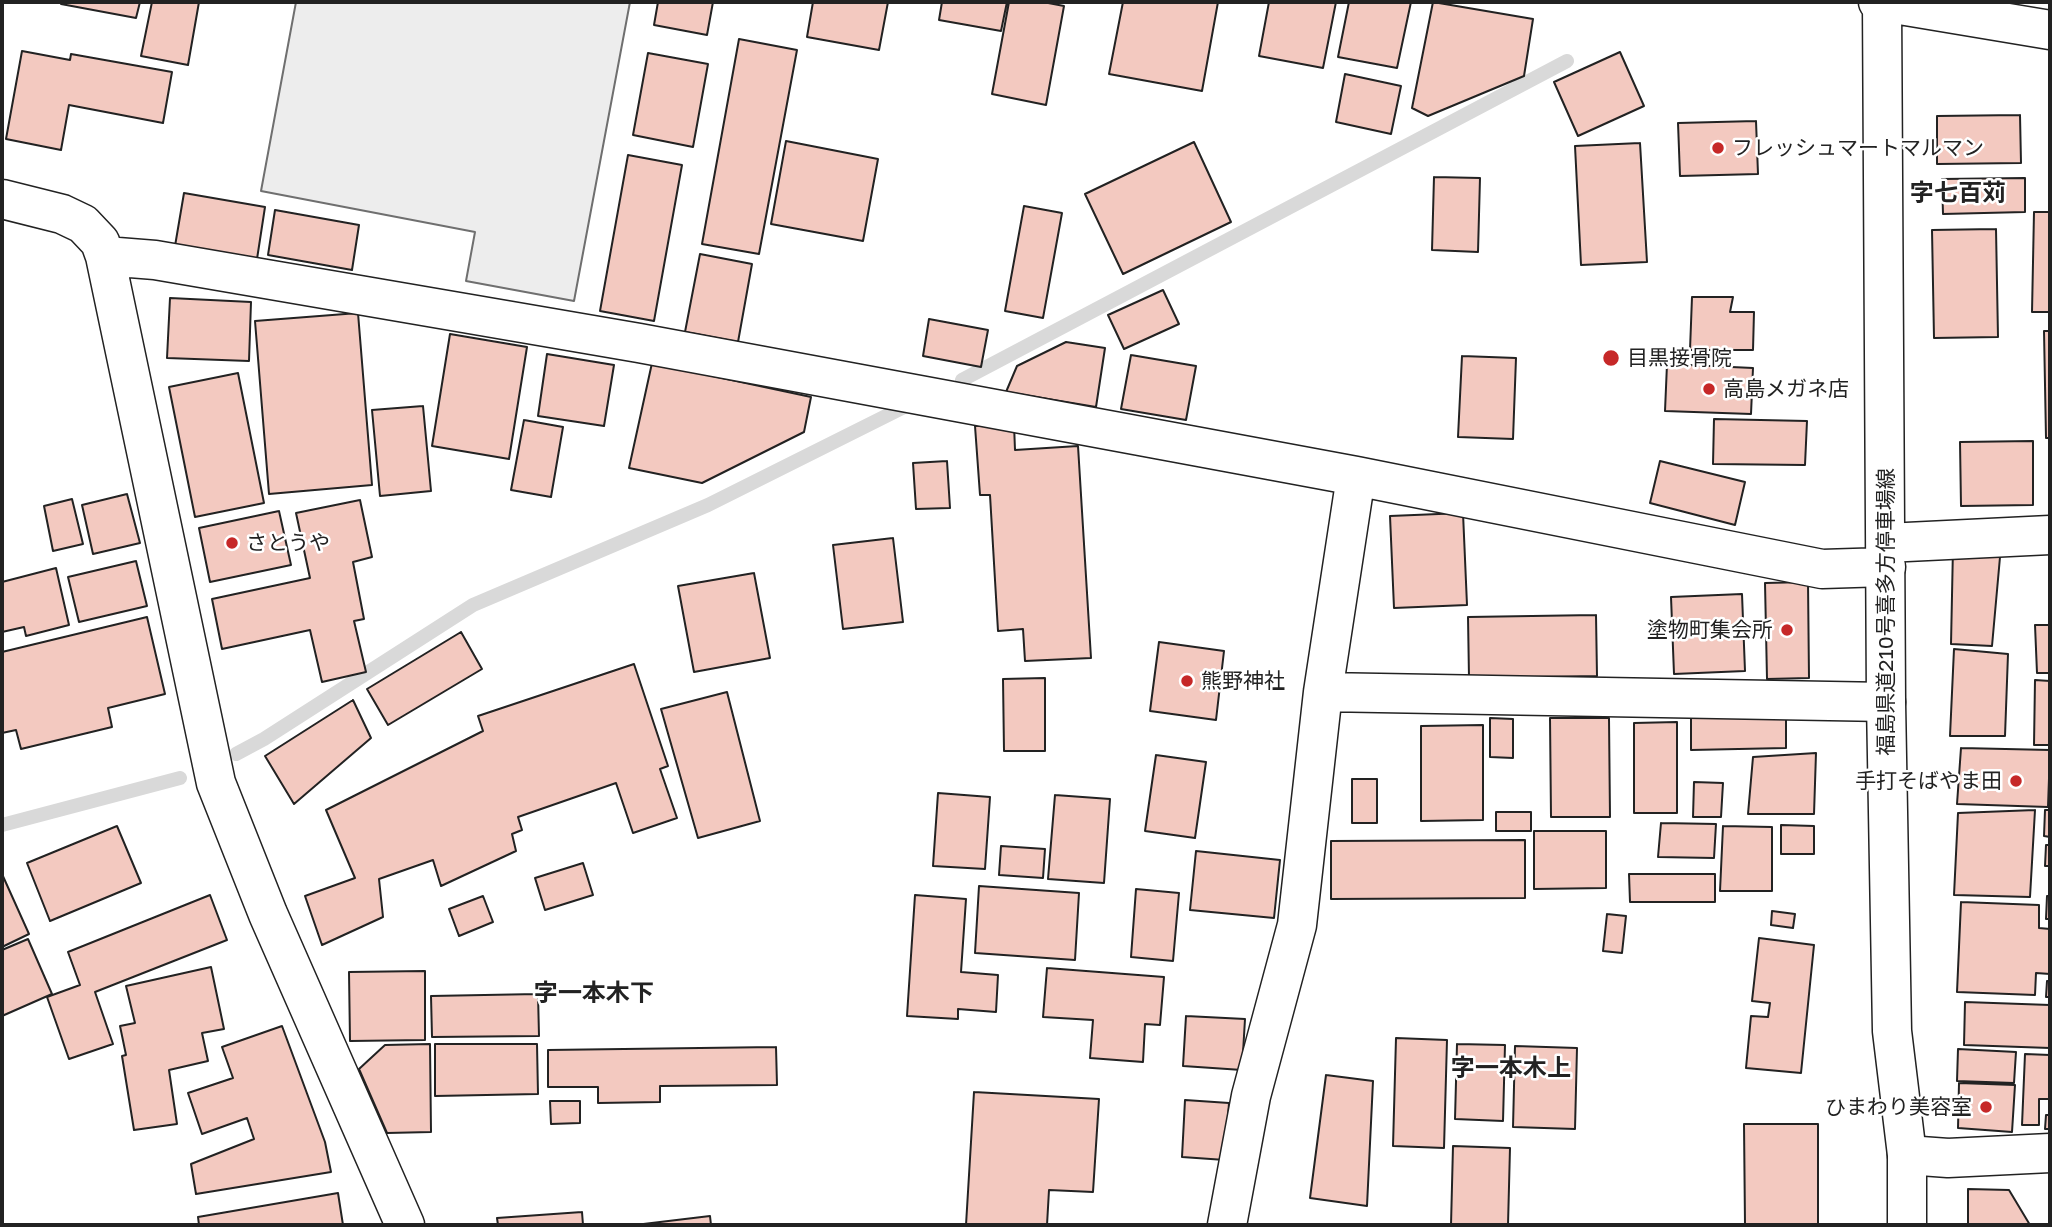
<!DOCTYPE html>
<html>
<head>
<meta charset="utf-8">
<style>
	body { margin:0 }
	#map { position:relative; width:2052px; height:1227px; overflow:hidden; background:#fff; font-family:"Golos Text",sans-serif }
	canvas { display:block }
	.frame { position:absolute; inset:0; border:4px solid #222; pointer-events:none }
</style>
</head>
<body>
<div id="map">
<canvas width="2052" height="1227"></canvas>
<div class="frame"></div>
</div>
<script>
const g = document.querySelector('canvas').getContext('2d');
g.lineJoin = 'round';
function paint(path, color) {
  g.fillStyle = color;
  g.fill(path, 'evenodd');
}
function shape(rows) {
  const path = new Path2D();
  for (const r of rows) {
    path.moveTo(r[0], r[1]);
    for (let i = 2; i < r.length; i += 2) path.lineTo(r[i], r[i + 1]);
  }
  return path;
}
function trace(path, color, width, dash) {
  g.strokeStyle = color;
  g.lineWidth = width;
  g.lineCap = dash ? 'butt' : 'round';
  g.setLineDash(dash || []);
  g.stroke(path);
}
function drawText(font, color, halo, rows, align = 'center') {
  g.font = font + ' "Golos Text","Noto Sans JP",sans-serif';
  g.lineWidth = 5;
  g.setLineDash([]);
  g.textBaseline = 'middle';
  g.strokeStyle = halo;
  g.fillStyle = color;
  for (const [text, x, y, turn = 0] of rows) {
    g.save();
    g.translate(x, y);
    g.rotate((+turn || 0) * Math.PI / 180);
    g.textAlign = isNaN(turn) ? turn : align;
    if (halo) g.strokeText(text, 0, 0);
    g.fillText(text, 0, 0);
    g.restore();
  }
}
const parking = shape([
	[296,2,630,2,574,301,466,281,475,232,261,191,296,2]
]);
paint(parking, '#ededed');
trace(parking, '#6f6f6f', 2);
trace(shape([
	[962,380,1567,61],
	[236,754,264,739,473,605,708,505,910,404],
	[2,825,180,778]
]), '#d9d9d9', 14);
const building = shape([
	[62,2,140,2,136,18,61,4,62,2],
	[152,2,199,2,188,65,141,56,152,2],
	[658,2,713,2,707,35,654,25,658,2],
	[813,2,888,2,879,50,807,37,813,2],
	[942,2,1007,2,1001,31,939,20,942,2],
	[1009,2,1043,2,1064,6,1046,105,992,94,1009,2],
	[1123,2,1218,2,1202,91,1109,74,1123,2],
	[1269,2,1336,2,1323,68,1259,56,1269,2],
	[1349,2,1411,2,1397,68,1338,57,1349,2],
	[1433,2,1533,19,1524,76,1428,116,1412,108,1433,2],
	[739,39,797,50,759,254,702,244,739,39],
	[22,51,70,60,71,54,172,72,163,123,69,105,61,150,6,139,22,51],
	[1620,52,1644,106,1578,136,1554,82,1620,52],
	[648,53,708,64,693,147,633,135,648,53],
	[1345,74,1401,86,1391,134,1336,122,1345,74],
	[2020,115,2021,163,1937,164,1937,116,2020,115],
	[1756,121,1758,174,1680,176,1678,123,1756,121],
	[786,141,878,159,863,241,771,224,786,141],
	[1194,142,1231,222,1123,274,1085,194,1194,142],
	[1640,143,1647,262,1581,265,1575,146,1640,143],
	[628,155,682,165,654,321,600,311,628,155],
	[1434,177,1480,178,1478,252,1432,250,1434,177],
	[2025,178,2025,212,1943,214,1942,179,2025,178],
	[184,193,265,207,257,259,175,246,184,193],
	[1024,206,1062,213,1043,318,1005,311,1024,206],
	[275,210,359,225,352,270,268,255,275,210],
	[2034,212,2050,212,2050,312,2032,312,2034,212],
	[1996,229,1998,337,1934,338,1932,230,1996,229],
	[700,254,752,264,738,342,685,332,700,254],
	[1163,290,1179,324,1124,349,1108,315,1163,290],
	[1692,297,1733,297,1730,312,1754,312,1753,350,1690,350,1692,297],
	[170,298,251,302,249,361,167,358,170,298],
	[358,313,372,485,269,494,255,321,358,313],
	[929,319,988,330,981,367,923,356,929,319],
	[2044,331,2050,331,2050,438,2046,438,2044,331],
	[450,334,527,347,509,459,432,446,450,334],
	[1066,342,1105,348,1096,407,1006,392,1017,366,1066,342],
	[547,354,614,365,604,426,538,416,547,354],
	[1131,355,1196,366,1186,420,1121,409,1131,355],
	[1462,356,1516,358,1513,439,1458,437,1462,356],
	[652,363,811,397,804,432,702,483,629,468,652,363],
	[1667,364,1753,368,1751,414,1665,411,1667,364],
	[238,373,264,503,195,517,169,387,238,373],
	[423,406,431,491,380,496,372,410,423,406],
	[1714,419,1807,421,1805,465,1713,464,1714,419],
	[524,420,563,427,551,497,511,490,524,420],
	[1014,424,1015,450,1078,446,1091,658,1025,661,1023,629,998,631,990,495,980,495,975,426,1014,424],
	[2033,441,2033,505,1961,506,1960,442,2033,441],
	[947,461,950,508,916,509,913,463,947,461],
	[1660,461,1745,482,1735,525,1650,503,1660,461],
	[127,494,140,543,93,554,82,505,127,494],
	[72,499,83,544,53,551,44,506,72,499],
	[360,500,372,557,353,562,364,619,354,621,366,672,322,682,310,630,222,649,212,599,310,578,296,513,360,500],
	[279,511,291,565,210,582,199,528,279,511],
	[1463,513,1467,605,1394,608,1390,516,1463,513],
	[893,538,903,622,843,629,833,545,893,538],
	[2001,546,1992,646,1951,644,1953,547,2001,546],
	[136,561,147,606,79,622,68,577,136,561],
	[56,568,69,625,26,636,24,627,2,632,2,582,56,568],
	[754,573,770,658,694,672,678,586,754,573],
	[1808,582,1809,678,1767,679,1765,583,1808,582],
	[1742,594,1745,671,1674,674,1671,597,1742,594],
	[1596,615,1597,676,1469,678,1468,617,1596,615],
	[147,617,165,694,108,708,112,727,21,749,16,730,2,733,2,652,147,617],
	[2035,625,2050,625,2050,673,2037,673,2035,625],
	[461,632,482,669,388,725,367,689,461,632],
	[1159,642,1224,651,1216,720,1150,711,1159,642],
	[1954,649,2008,654,2005,736,1950,736,1954,649],
	[634,664,668,766,660,769,677,818,633,833,616,783,518,817,522,830,512,834,516,851,441,886,433,860,379,879,383,917,322,945,305,896,355,878,326,810,483,731,478,716,634,664],
	[1045,678,1045,751,1004,751,1003,679,1045,678],
	[2035,680,2050,681,2050,745,2034,745,2035,680],
	[727,692,760,821,698,838,661,709,727,692],
	[353,700,371,738,294,804,265,756,353,700],
	[1691,714,1786,714,1786,748,1691,750,1691,714],
	[1490,718,1513,719,1513,758,1490,757,1490,718],
	[1550,718,1609,718,1610,817,1551,817,1550,718],
	[1677,722,1677,813,1634,813,1634,723,1677,722],
	[1483,725,1483,820,1421,821,1421,726,1483,725],
	[1961,748,2050,750,2048,807,1957,804,1961,748],
	[1816,753,1814,814,1748,814,1753,757,1816,753],
	[1156,755,1206,762,1195,838,1145,831,1156,755],
	[1352,779,1377,779,1377,823,1352,823,1352,779],
	[1694,782,1723,783,1721,817,1693,817,1694,782],
	[938,793,990,797,985,869,933,866,938,793],
	[1055,795,1110,799,1104,883,1048,879,1055,795],
	[2035,810,2030,897,1954,895,1958,813,2035,810],
	[2045,810,2050,810,2050,837,2044,836,2045,810],
	[1496,812,1531,812,1531,831,1496,831,1496,812],
	[1661,823,1716,824,1714,858,1658,857,1661,823],
	[1781,825,1814,826,1814,854,1781,854,1781,825],
	[117,826,141,883,50,921,27,863,117,826],
	[1723,826,1772,827,1772,891,1720,891,1723,826],
	[1534,831,1606,831,1606,888,1534,889,1534,831],
	[1525,840,1525,898,1331,899,1331,841,1525,840],
	[2046,845,2050,845,2050,866,2045,866,2046,845],
	[1001,846,1045,849,1043,878,999,875,1001,846],
	[1196,851,1280,860,1274,918,1190,910,1196,851],
	[583,863,593,895,545,910,535,878,583,863],
	[2,874,29,934,2,947,2,874],
	[1629,874,1715,874,1715,902,1630,902,1629,874],
	[979,886,1079,893,1075,960,975,953,979,886],
	[1136,889,1179,893,1173,961,1131,957,1136,889],
	[210,895,227,940,95,992,113,1044,69,1059,47,997,80,985,68,952,210,895],
	[915,895,966,899,961,972,998,975,996,1012,958,1009,958,1019,907,1016,915,895],
	[483,896,493,922,459,936,449,909,483,896],
	[2047,896,2050,896,2050,919,2046,919,2047,896],
	[1961,902,2039,905,2039,928,2050,929,2050,974,2036,973,2035,995,1957,992,1961,902],
	[1772,911,1795,914,1793,928,1771,925,1772,911],
	[1607,914,1626,916,1622,953,1603,951,1607,914],
	[1759,938,1814,945,1801,1073,1746,1068,1751,1016,1768,1017,1770,1003,1752,1001,1759,938],
	[28,939,52,994,2,1016,2,950,28,939],
	[211,967,224,1029,202,1033,208,1061,169,1070,177,1124,134,1130,122,1056,126,1055,120,1026,135,1023,126,986,211,967],
	[1047,968,1164,977,1160,1025,1145,1024,1143,1062,1090,1058,1093,1020,1043,1017,1047,968],
	[425,971,425,1040,350,1041,349,972,425,971],
	[2047,981,2050,981,2050,997,2046,997,2047,981],
	[538,994,539,1036,432,1037,431,996,538,994],
	[1965,1002,2050,1005,2050,1048,1964,1045,1965,1002],
	[1186,1016,1245,1019,1242,1070,1183,1066,1186,1016],
	[282,1026,325,1142,331,1172,196,1194,191,1164,254,1139,247,1118,202,1134,188,1093,233,1078,222,1047,282,1026],
	[1396,1038,1447,1040,1444,1148,1393,1146,1396,1038],
	[430,1044,431,1132,387,1133,359,1069,385,1045,430,1044],
	[435,1044,537,1044,538,1094,435,1096,435,1044],
	[1457,1044,1505,1045,1503,1121,1455,1119,1457,1044],
	[1515,1046,1577,1048,1575,1129,1513,1127,1515,1046],
	[776,1047,777,1085,660,1086,660,1102,598,1103,598,1087,548,1087,548,1050,776,1047],
	[1958,1049,2016,1052,2014,1083,1957,1081,1958,1049],
	[2025,1054,2050,1055,2050,1099,2039,1099,2039,1125,2022,1125,2025,1054],
	[1326,1075,1373,1081,1367,1206,1310,1198,1326,1075],
	[1959,1083,2015,1085,2012,1132,1958,1128,1959,1083],
	[974,1092,1099,1099,1093,1192,1049,1190,1047,1225,966,1225,974,1092],
	[1185,1100,1229,1103,1225,1160,1182,1157,1185,1100],
	[550,1101,580,1101,580,1123,551,1124,550,1101],
	[2046,1115,2050,1115,2050,1129,2045,1129,2046,1115],
	[1744,1124,1818,1124,1818,1225,1745,1225,1744,1124],
	[1453,1146,1510,1148,1508,1225,1451,1225,1453,1146],
	[1968,1189,2009,1190,2030,1225,1968,1225,1968,1189],
	[338,1193,343,1225,199,1225,198,1217,338,1193],
	[582,1212,583,1225,498,1225,497,1218,582,1212],
	[710,1216,711,1225,635,1225,710,1216]
]);
paint(building, '#f3c9c0');
trace(building, '#222', 2);
const minor = shape([
	[2,199,62,214,83,224,100,242,105,256,216,783,268,914,405,1225],
	[105,256,155,260,639,343,1356,476,1822,569,1886,567],
	[1886,543,2050,535],
	[1323,692,1886,702],
	[1907,1155,1948,1158,2050,1153],
	[1227,1225,1251,1096,1297,925,1323,692,1356,476]
]);
const major = shape([
	[1878,2,1882,2,1886,702,1892,1031,1907,1155,1907,1225],
	[1882,2,2050,30]
]);
trace(minor, '#222', 41);
trace(major, '#222', 41);
trace(minor, '#fff', 38);
trace(major, '#fff', 38);
for (const [x, y, r, color] of [
	[1718,148,7,"#c62828"],
	[1611,358,9,"#c62828"],
	[1709,389,7,"#c62828"],
	[232,543,7,"#c62828"],
	[1787,630,7,"#c62828"],
	[1187,681,7,"#c62828"],
	[2016,781,7,"#c62828"],
	[1986,1107,7,"#c62828"]
]) {
  const dot = new Path2D();
  dot.arc(x, y, r, 0, 2 * Math.PI);
  g.fillStyle = color;
  g.fill(dot);
  trace(dot, '#fff', 2.5);
}
drawText('21px', '#222', '#fff', [
	["フレッシュマートマルマン",1732,148],
	["目黒接骨院",1627,358],
	["高島メガネ店",1723,389],
	["さとうや",246,543],
	["塗物町集会所",1773,630,"right"],
	["熊野神社",1201,681],
	["手打そばやま田",2002,781,"right"],
	["ひまわり美容室",1972,1107,"right"]
], 'left');
drawText('21px', '#222', '#fff', [
	["福島県道210号喜多方停車場線",1886,612,-90]
]);
drawText('bold 24px', '#222', '#fff', [
	["字七百苅",1958,193],
	["字一本木下",594,993],
	["字一本木上",1511,1068]
]);
</script>
</body>
</html>
